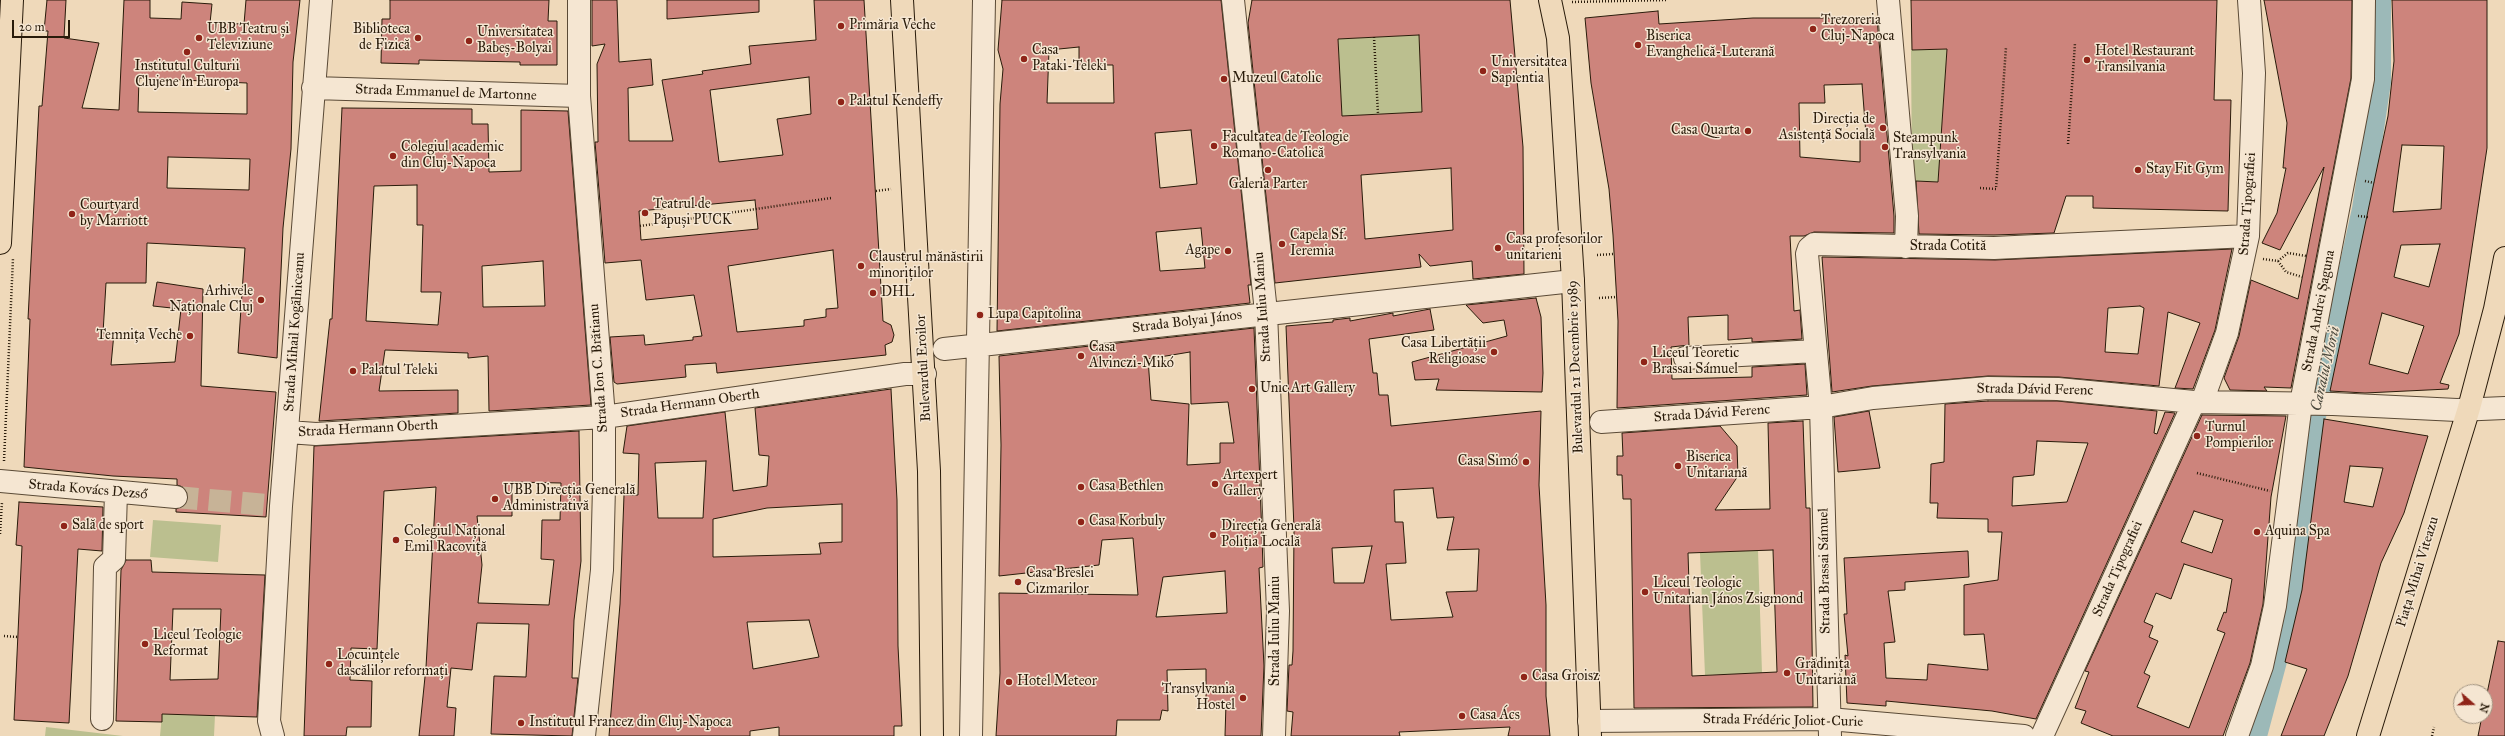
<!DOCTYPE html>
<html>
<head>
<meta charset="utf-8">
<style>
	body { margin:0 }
	#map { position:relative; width:2505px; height:736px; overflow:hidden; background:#efd9ba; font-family:"IM FELL Great Primer",serif }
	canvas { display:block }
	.north { position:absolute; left:2453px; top:684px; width:40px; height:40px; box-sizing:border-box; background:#f5e6d2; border:1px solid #a39582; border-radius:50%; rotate:110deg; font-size:11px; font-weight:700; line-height:16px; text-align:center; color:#291b0a }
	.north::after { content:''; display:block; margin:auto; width:14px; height:18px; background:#8f2418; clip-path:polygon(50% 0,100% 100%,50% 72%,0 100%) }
	.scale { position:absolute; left:12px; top:20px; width:58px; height:18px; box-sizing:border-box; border:2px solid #291b0a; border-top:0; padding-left:5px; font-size:12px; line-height:14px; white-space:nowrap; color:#291b0a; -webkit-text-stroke:3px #f5e6d2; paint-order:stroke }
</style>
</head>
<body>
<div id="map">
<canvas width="2505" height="736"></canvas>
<div class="north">N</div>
<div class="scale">20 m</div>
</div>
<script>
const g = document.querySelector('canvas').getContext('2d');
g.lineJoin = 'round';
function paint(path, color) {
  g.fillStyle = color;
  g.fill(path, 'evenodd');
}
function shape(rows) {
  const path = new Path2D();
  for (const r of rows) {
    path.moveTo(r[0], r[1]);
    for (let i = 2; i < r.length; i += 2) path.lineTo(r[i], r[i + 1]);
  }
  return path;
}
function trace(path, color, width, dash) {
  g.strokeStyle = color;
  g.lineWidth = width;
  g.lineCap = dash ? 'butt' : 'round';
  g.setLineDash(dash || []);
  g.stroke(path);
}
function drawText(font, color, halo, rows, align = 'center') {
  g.font = font + ' "IM FELL Great Primer",serif';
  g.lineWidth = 3;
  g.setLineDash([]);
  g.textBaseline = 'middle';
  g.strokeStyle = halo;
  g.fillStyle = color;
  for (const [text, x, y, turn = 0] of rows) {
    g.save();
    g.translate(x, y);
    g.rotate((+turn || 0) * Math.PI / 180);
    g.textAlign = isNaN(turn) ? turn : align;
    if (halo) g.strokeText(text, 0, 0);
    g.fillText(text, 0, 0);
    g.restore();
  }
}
paint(shape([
	[1419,35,1422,112,1342,116,1338,39],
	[1947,49,1938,182,1912,181,1911,50],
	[153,520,221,525,218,562,150,557],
	[1758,550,1762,673,1705,675,1700,553],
	[162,714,215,715,214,736,160,736],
	[46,727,123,736,45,736]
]), '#bbbf8f');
trace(shape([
	[2257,736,2288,620,2315,421,2362,209,2381,82,2381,0]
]), '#9cb9b8', 20);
const building = shape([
	[47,0,66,0,64,38,99,43,82,108,119,110,124,0,150,0,150,18,181,19,182,2,212,4,210,23,244,24,246,0,300,0,293,62,291,149,283,228,277,358,238,353,245,248,147,243,146,283,106,283,103,333,114,333,111,365,175,362,181,309,153,306,157,282,203,289,201,386,276,392,266,517,176,512,176,509,186,504,188,498,183,487,177,485,177,479,113,476,24,467,30,319,28,319,39,106,42,106,48,31,44,31,47,0],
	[139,78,247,83,247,114,138,112,139,78],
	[168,157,250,159,249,190,167,188,168,157],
	[390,0,549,0,548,21,557,21,557,65,520,65,520,62,419,60,419,64,381,63,382,19,390,19,390,0],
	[592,0,617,0,619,62,651,59,653,85,628,88,629,141,673,141,662,80,703,74,702,71,751,64,749,46,816,40,814,0,864,0,883,321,891,325,894,335,892,342,885,345,886,355,717,373,716,363,685,365,686,377,617,384,614,382,610,337,644,335,645,345,693,340,693,337,702,336,694,295,646,300,641,260,605,263,595,142,598,142,597,64,605,44,592,46,592,0],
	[809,77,811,114,777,119,783,155,719,162,710,90,809,77],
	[755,200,758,229,641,240,639,211,755,200],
	[833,250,838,308,826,309,826,317,804,320,804,326,737,332,728,266,833,250],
	[667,0,759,0,759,12,667,19,667,0],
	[1002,0,1221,0,1251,285,1248,285,1250,303,997,331,1000,104,1003,69,998,50,1002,0],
	[1079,47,1079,65,1113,65,1114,103,1047,103,1049,50,1079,47],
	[1191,130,1197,184,1160,188,1155,133,1191,130],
	[1201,228,1205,268,1160,271,1156,232,1201,228],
	[1252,0,1510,0,1523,147,1524,274,1473,279,1472,261,1430,266,1419,254,1421,267,1275,283,1248,23,1252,0],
	[1419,35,1422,112,1342,116,1338,39,1419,35],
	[1451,168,1453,230,1365,239,1361,175,1451,168],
	[1911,0,2217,0,2214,100,2231,100,2228,211,2093,208,2093,196,2066,196,2054,233,1994,235,1919,234,1916,181,1938,182,1947,49,1912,50,1911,0],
	[2264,0,2352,0,2351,78,2291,388,2264,387,2267,391,2230,390,2224,378,2239,336,2251,280,2298,299,2324,167,2280,250,2262,243,2277,213,2286,168,2283,168,2287,123,2264,0],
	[2392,0,2487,0,2487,148,2459,334,2440,383,2449,385,2448,389,2365,393,2330,391,2388,116,2394,61,2392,0],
	[2402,145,2444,146,2441,209,2393,212,2402,145],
	[2440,244,2429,287,2394,277,2401,245,2440,244],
	[2382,313,2424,326,2408,374,2369,364,2382,313],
	[1658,11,1659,24,1753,18,1877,18,1894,216,1894,233,1814,232,1804,236,1790,236,1794,311,1800,310,1802,339,1752,342,1752,338,1728,340,1728,315,1688,317,1689,345,1671,347,1672,379,1752,377,1752,367,1805,364,1807,395,1617,408,1618,321,1613,235,1609,189,1591,83,1585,18,1658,11],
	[1862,84,1866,135,1860,134,1860,162,1800,157,1799,103,1825,103,1824,85,1862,84],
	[342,108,472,109,472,124,488,124,489,172,521,171,521,110,568,111,591,405,489,411,488,356,468,358,468,353,385,350,379,391,458,390,458,413,319,421,330,319,332,319,342,108],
	[417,185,417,225,423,225,421,292,441,292,438,325,366,321,374,186,417,185],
	[543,261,545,306,483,307,482,266,543,261],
	[2232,249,2215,330,2193,389,2175,388,2200,323,2168,312,2159,386,2059,377,1988,376,1872,386,1832,392,1822,257,1995,260,2232,249],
	[2140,306,2144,308,2138,354,2105,352,2108,308,2140,306],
	[1536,298,1541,317,1543,373,1542,392,1436,390,1439,379,1415,380,1412,362,1507,336,1504,320,1483,323,1466,305,1536,298],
	[1430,309,1434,330,1369,339,1373,373,1377,373,1379,395,1388,395,1391,426,1541,411,1539,485,1546,605,1546,696,1550,736,1508,736,1510,727,1399,732,1400,736,1291,736,1293,712,1287,711,1289,665,1292,665,1293,651,1294,529,1286,326,1333,322,1333,320,1350,318,1350,321,1393,313,1393,316,1430,309],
	[1433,488,1437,518,1454,517,1447,550,1479,549,1477,591,1446,592,1453,617,1391,620,1386,564,1406,563,1403,522,1395,522,1394,490,1433,488],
	[1372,546,1364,583,1334,583,1332,548,1372,546],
	[1254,328,1262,537,1263,567,1259,568,1264,666,1261,736,1225,736,1226,703,1206,702,1206,669,1167,670,1168,711,1162,710,1160,720,1117,720,1116,736,996,736,1000,673,999,593,1138,595,1133,538,1102,540,1099,565,999,576,1001,445,999,356,1254,328],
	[1190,352,1191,404,1228,402,1234,443,1220,443,1220,463,1187,465,1189,404,1151,400,1148,359,1190,352],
	[1225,571,1227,613,1156,617,1163,577,1225,571],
	[891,389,897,500,898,646,902,726,894,726,894,736,779,736,779,727,750,731,750,736,609,736,620,604,624,495,638,495,639,454,623,453,627,426,725,412,733,491,767,486,769,456,759,455,755,408,891,389],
	[706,461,703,518,658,518,655,463,706,461],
	[842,504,842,542,819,543,821,554,713,557,713,519,767,508,842,504],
	[809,620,819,657,753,669,747,622,809,620],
	[1988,401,2057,401,2157,411,2154,433,2157,434,2165,412,2175,413,2036,719,1992,711,1886,701,1886,706,1847,703,1845,655,1848,656,1844,614,1847,614,1844,558,1968,551,1969,577,1905,582,1905,590,1888,591,1895,642,1884,643,1886,678,1927,680,1928,664,1988,670,1984,634,1964,635,1964,585,1998,580,2002,532,1988,532,1988,519,1937,518,1938,503,1930,503,1931,464,1944,462,1945,404,1988,401],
	[2037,441,2088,443,2067,502,2012,506,2013,477,2034,475,2037,441],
	[1869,411,1880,468,1838,472,1834,417,1869,411],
	[2202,415,2286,416,2271,497,2263,604,2250,663,2223,736,2113,736,2081,723,2086,711,2075,708,2089,672,2085,671,2202,415],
	[2194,511,2223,520,2212,553,2181,542,2194,511],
	[2184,564,2232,579,2226,613,2224,612,2217,630,2225,633,2189,728,2137,707,2150,676,2144,673,2158,641,2149,637,2153,626,2144,622,2156,593,2171,599,2184,564],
	[2324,419,2428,436,2404,513,2381,563,2348,676,2324,736,2281,736,2307,669,2285,662,2302,590,2324,419],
	[2350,466,2383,468,2373,507,2344,502,2350,466],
	[1803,421,1806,508,1810,508,1813,707,1634,708,1631,499,1623,499,1622,475,1617,475,1617,456,1623,456,1622,433,1720,426,1737,446,1738,476,1715,510,1770,509,1768,423,1803,421],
	[1773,550,1777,672,1692,676,1688,553,1773,550],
	[579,431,581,561,574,620,572,678,578,678,572,736,491,734,494,676,526,677,529,624,477,623,472,670,451,668,447,707,456,708,454,736,419,736,426,667,436,487,384,491,377,649,351,648,350,680,372,681,371,727,347,727,346,736,304,736,314,446,579,431],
	[512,482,561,483,560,520,542,520,541,559,554,560,549,605,478,603,482,565,477,516,512,516,512,482],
	[19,502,103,507,102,551,78,549,69,723,14,720,22,546,16,545,19,502],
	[126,560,151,560,152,572,265,575,257,717,162,714,162,722,116,721,121,570,126,560],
	[173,609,221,609,218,679,170,680,173,609],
	[2498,641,2505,642,2505,736,2478,736,2482,716,2485,716,2485,703,2498,641]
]);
paint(building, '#cd847c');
trace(building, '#291b0a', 1);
trace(shape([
	[176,497,267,505]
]), '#c7b397', 22, [22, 11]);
const minor = shape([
	[579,0,579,96,604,417,604,486,602,570,584,736],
	[1233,0,1266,312,1278,611,1274,736],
	[1888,0,1907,216,1906,247],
	[313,88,579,96],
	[944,349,1573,281],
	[1685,358,1816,351],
	[2202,402,2227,333,2248,236,2254,73,2249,0],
	[1601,422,1821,407,1873,398,1988,388,2058,389,2194,402,2333,404,2457,410,2505,408],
	[288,432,316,434,604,417,905,374,925,374],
	[0,481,176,497],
	[102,719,105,567,114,559,116,492],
	[1589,721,1829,719,2024,736],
	[273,736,269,721,281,506,321,0],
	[971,736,984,0],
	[1830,736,1821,407,1807,254,1809,248,1814,244,1994,248,2248,236],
	[2042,736,2194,402],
	[2237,736,2262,666,2275,606,2301,403,2363,79,2364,0]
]);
const major = shape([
	[902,0,929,471,932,736],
	[1550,0,1558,38,1573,281,1590,736],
	[0,243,12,0],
	[2368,736,2469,408,2495,309,2505,258]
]);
trace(minor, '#5a4a36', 24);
trace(major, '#291b0a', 24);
trace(shape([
	[1572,2,1667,0],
	[1374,37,1378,114],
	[2068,144,2075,43],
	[2365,181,2374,183],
	[1980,188,1996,189,2006,47],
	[876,191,891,189],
	[2358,216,2368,217],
	[640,226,831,198],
	[1597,255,1614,254],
	[2263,259,2278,261,2288,253,2306,256],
	[2278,261,2286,272,2302,277],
	[1599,298,1617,297],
	[4,461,13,258],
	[2197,473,2270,491],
	[0,534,2,502],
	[4,636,18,637],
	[2432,736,2434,727]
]), '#291b0a', 2.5, [1, 2]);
trace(minor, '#f5e6d2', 22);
trace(major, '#efd9ba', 22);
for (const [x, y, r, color] of [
	[841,26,4,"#8f2418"],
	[1813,29,4,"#8f2418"],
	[199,38,4,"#8f2418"],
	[418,38,4,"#8f2418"],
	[469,41,4,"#8f2418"],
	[1638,45,4,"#8f2418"],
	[187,52,4,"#8f2418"],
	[1024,59,4,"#8f2418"],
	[2087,60,4,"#8f2418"],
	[1483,71,4,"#8f2418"],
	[1224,79,4,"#8f2418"],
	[841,102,4,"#8f2418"],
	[1883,128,4,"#8f2418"],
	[1748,131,4,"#8f2418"],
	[1214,146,4,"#8f2418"],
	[1885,147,4,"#8f2418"],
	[393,156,4,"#8f2418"],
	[1268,170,4,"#8f2418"],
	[2138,170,4,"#8f2418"],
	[645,213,4,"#8f2418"],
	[72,214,4,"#8f2418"],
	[1282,244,4,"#8f2418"],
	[1498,248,4,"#8f2418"],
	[1228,251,4,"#8f2418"],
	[861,266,4,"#8f2418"],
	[873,293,4,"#8f2418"],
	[261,300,4,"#8f2418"],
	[980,315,4,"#8f2418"],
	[190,336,4,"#8f2418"],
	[1494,352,4,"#8f2418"],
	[1081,356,4,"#8f2418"],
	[1644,362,4,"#8f2418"],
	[353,371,4,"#8f2418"],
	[1252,389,4,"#8f2418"],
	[2197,436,4,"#8f2418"],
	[1526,462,4,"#8f2418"],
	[1678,466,4,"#8f2418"],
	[1215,484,4,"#8f2418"],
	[1081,487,4,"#8f2418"],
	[495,499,4,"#8f2418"],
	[1081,522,4,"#8f2418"],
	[64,526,4,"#8f2418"],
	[2257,532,4,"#8f2418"],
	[1213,535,4,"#8f2418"],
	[396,540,4,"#8f2418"],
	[1018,582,4,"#8f2418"],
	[1645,592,4,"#8f2418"],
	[145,644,4,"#8f2418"],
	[329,664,4,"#8f2418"],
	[1787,673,4,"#8f2418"],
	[1524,677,4,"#8f2418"],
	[1009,682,4,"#8f2418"],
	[1243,698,4,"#8f2418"],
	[1462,716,4,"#8f2418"],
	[521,723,4,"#8f2418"]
]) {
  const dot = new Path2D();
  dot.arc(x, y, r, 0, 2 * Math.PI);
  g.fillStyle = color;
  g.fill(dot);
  trace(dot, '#f5e6d2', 1.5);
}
drawText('14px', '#291b0a', '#f5e6d2', [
	["Trezoreria",1821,21],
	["Cluj-Napoca",1821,37],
	["Primăria Veche",849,26],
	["UBB Teatru și",207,30],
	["Televiziune",207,46],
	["Biblioteca",410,30,"right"],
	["de Fizică",410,46,"right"],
	["Universitatea",477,33],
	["Babeș-Bolyai",477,49],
	["Biserica",1646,37],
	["Evanghelică-Luterană",1646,53],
	["Casa",1032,51],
	["Pataki-Teleki",1032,67],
	["Hotel Restaurant",2095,52],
	["Transilvania",2095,68],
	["Universitatea",1491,63],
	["Sapientia",1491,79],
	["Institutul Culturii",187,67,"center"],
	["Clujene în Europa",187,83,"center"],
	["Muzeul Catolic",1232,79],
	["Palatul Kendeffy",849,102],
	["Direcția de",1875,120,"right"],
	["Asistență Socială",1875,136,"right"],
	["Casa Quarta",1740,131,"right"],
	["Facultatea de Teologie",1222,138],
	["Romano-Catolică",1222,154],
	["Steampunk",1893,139],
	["Transylvania",1893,155],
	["Colegiul academic",401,148],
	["din Cluj-Napoca",401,164],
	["Stay Fit Gym",2146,170],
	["Galeria Parter",1268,185,"center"],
	["Teatrul de",653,205],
	["Păpuși PUCK",653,221],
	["Courtyard",80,206],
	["by Marriott",80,222],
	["Capela Sf.",1290,236],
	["Ieremia",1290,252],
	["Casa profesorilor",1506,240],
	["unitarieni",1506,256],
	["Agape",1220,251,"right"],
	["Claustrul mănăstirii",869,258],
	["minoriților",869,274],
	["Arhivele",253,292,"right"],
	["Naționale Cluj",253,308,"right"],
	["DHL",881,293],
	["Lupa Capitolina",988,315],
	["Temnița Veche",182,336,"right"],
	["Casa Libertății",1486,344,"right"],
	["Religioase",1486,360,"right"],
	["Casa",1089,348],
	["Alvinczi-Mikó",1089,364],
	["Liceul Teoretic",1652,354],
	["Brassai Sámuel",1652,370],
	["Palatul Teleki",361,371],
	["Unic Art Gallery",1260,389],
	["Turnul",2205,428],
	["Pompierilor",2205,444],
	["Biserica",1686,458],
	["Unitariană",1686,474],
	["Casa Simó",1518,462,"right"],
	["Artexpert",1223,476],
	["Gallery",1223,492],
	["Casa Bethlen",1089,487],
	["UBB Direcția Generală",503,491],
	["Administrativă",503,507],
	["Casa Korbuly",1089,522],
	["Sală de sport",72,526],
	["Direcția Generală",1221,527],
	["Poliția Locală",1221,543],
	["Colegiul Național",404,532],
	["Emil Racoviță",404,548],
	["Aquina Spa",2265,532],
	["Casa Breslei",1026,574],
	["Cizmarilor",1026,590],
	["Liceul Teologic",1653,584],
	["Unitarian János Zsigmond",1653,600],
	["Liceul Teologic",153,636],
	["Reformat",153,652],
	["Locuințele",337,656],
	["dascălilor reformați",337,672],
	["Grădinița",1795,665],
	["Unitariană",1795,681],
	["Casa Groisz",1532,677],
	["Hotel Meteor",1017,682],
	["Transylvania",1235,690,"right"],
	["Hostel",1235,706,"right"],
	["Casa Ács",1470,716],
	["Institutul Francez din Cluj-Napoca",529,723]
], 'left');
drawText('14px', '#291b0a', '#f5e6d2', [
	["Strada Emmanuel de Martonne",446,93,2],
	["Strada Tipografiei",2248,204,-86],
	["Strada Cotită",1948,247],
	["Strada Iuliu Maniu",1263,307,-94],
	["Strada Andrei Șaguna",2319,311,-79],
	["Strada Bolyai János",1187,322,-7],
	["Strada Mihail Kogălniceanu",295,332,-86],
	["Bulevardul 21 Decembrie 1989",1576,367,-92],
	["Strada Ion C. Brătianu",599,368,-94],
	["Bulevardul Eroilor",924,368,-93],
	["Strada Dávid Ferenc",2035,390,1],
	["Strada Hermann Oberth",690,404,-8],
	["Strada Dávid Ferenc",1712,414,-4],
	["Strada Hermann Oberth",368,429,-3],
	["Strada Kovács Dezső",88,490,5],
	["Strada Tipografiei",2118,569,-66],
	["Strada Brassai Sámuel",1825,571,-91],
	["Piața Mihai Viteazu",2418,572,-73],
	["Strada Iuliu Maniu",1276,631,-90],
	["Strada Frédéric Joliot-Curie",1783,721,1]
]);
drawText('italic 15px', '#4c4a3e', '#f5e6d2', [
	["Canalul Morii",2326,369,-77]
]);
</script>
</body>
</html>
